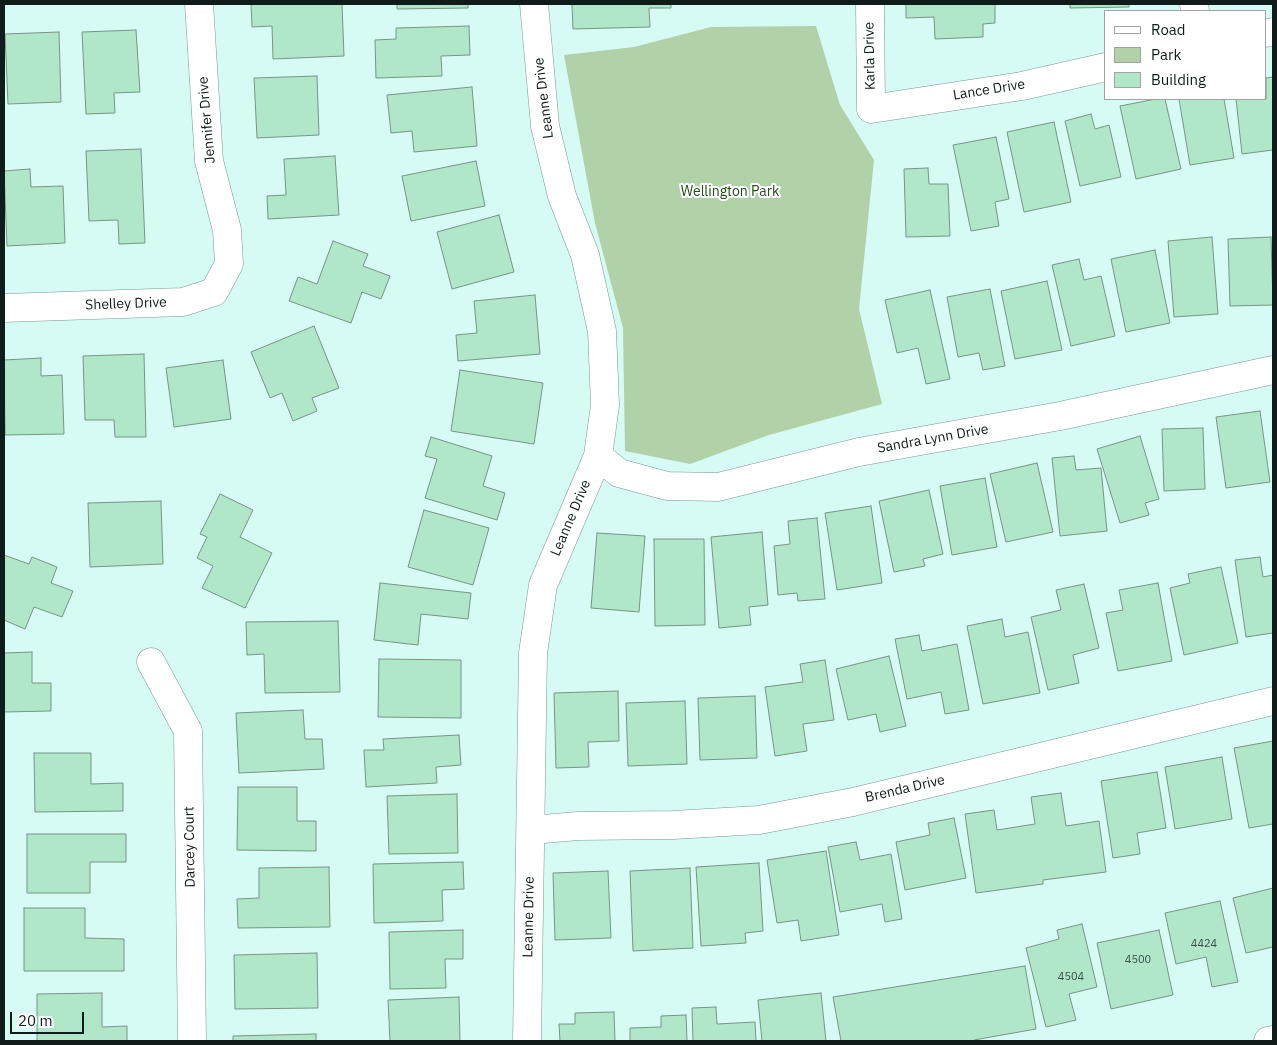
<!DOCTYPE html>
<html>
<head>
<meta charset="utf-8">
<style>
	body { margin:0 }
	#map { position:relative; width:1277px; height:1045px; overflow:hidden; background:#d6fbf4; font-family:"IBM Plex Sans",sans-serif }
	canvas { display:block }
	.frame { position:absolute; inset:0; border:5px solid #0f1c1a; pointer-events:none }
	.legend { position:absolute; left:1104px; top:10px; width:162px; height:90px; box-sizing:border-box; background:#fff; border:1px solid #9fa4a3; margin:0; padding:6px 9px; list-style:none; font-size:15px; color:#0f1c1a }
	.legend li { display:flex; align-items:center; gap:10px; height:25px }
	.legend b { width:25px; border:1px solid #9fa4a3 }
	.scale { position:absolute; left:10px; top:1012px; width:74px; height:22px; box-sizing:border-box; border:2px solid #0f1c1a; border-top:0; padding-left:6px; font-size:15px; line-height:18px; white-space:nowrap; color:#0f1c1a; -webkit-text-stroke:4px #fff; paint-order:stroke }
</style>
</head>
<body>
<div id="map">
<canvas width="1277" height="1045"></canvas>
<div class="frame"></div>
<ul class="legend">
<li><b style="height:6px;background:#fff"></b>Road</li>
<li><b style="height:14px;background:#b1d1a8"></b>Park</li>
<li><b style="height:14px;background:#b0e7c9"></b>Building</li>
</ul>
<div class="scale">20 m</div>
</div>
<script>
const g = document.querySelector('canvas').getContext('2d');
g.lineJoin = 'round';
function paint(path, color) {
  g.fillStyle = color;
  g.fill(path, 'evenodd');
}
function shape(rows) {
  const path = new Path2D();
  for (const r of rows) {
    path.moveTo(r[0], r[1]);
    for (let i = 2; i < r.length; i += 2) path.lineTo(r[i], r[i + 1]);
  }
  return path;
}
function trace(path, color, width, dash) {
  g.strokeStyle = color;
  g.lineWidth = width;
  g.lineCap = dash ? 'butt' : 'round';
  g.setLineDash(dash || []);
  g.stroke(path);
}
function drawText(font, color, halo, rows, align = 'center') {
  g.font = font + ' "IBM Plex Sans",sans-serif';
  g.lineWidth = 4;
  g.setLineDash([]);
  g.textBaseline = 'middle';
  g.strokeStyle = halo;
  g.fillStyle = color;
  for (const [text, x, y, turn = 0] of rows) {
    g.save();
    g.translate(x, y);
    g.rotate((+turn || 0) * Math.PI / 180);
    g.textAlign = isNaN(turn) ? turn : align;
    if (halo) g.strokeText(text, 0, 0);
    g.fillText(text, 0, 0);
    g.restore();
  }
}
paint(shape([
	[816,26,840,105,874,160,859,309,882,404,769,435,690,464,625,451,623,328,595,223,564,55,634,47,711,27]
]), '#b1d1a8');
const building = shape([
	[251,4,342,4,344,56,273,59,272,26,252,27,251,4],
	[397,4,468,4,468,8,397,9,397,4],
	[572,4,671,4,671,8,649,8,650,27,573,29,572,4],
	[906,4,995,4,995,23,983,24,983,37,935,39,934,17,906,18,906,4],
	[1070,4,1129,4,1129,7,1070,8,1070,4],
	[469,26,470,55,441,56,442,76,376,78,375,40,396,39,396,28,469,26],
	[136,30,140,92,114,93,115,113,86,114,82,32,136,30],
	[59,32,61,102,8,104,5,34,59,32],
	[317,76,319,135,257,138,254,78,317,76],
	[1273,77,1273,150,1242,154,1236,99,1266,99,1266,78,1273,77],
	[472,87,477,146,414,152,412,131,391,133,387,95,472,87],
	[1156,99,1165,99,1181,169,1136,179,1120,106,1156,99],
	[1179,99,1224,99,1234,158,1190,165,1179,99],
	[1091,114,1095,129,1109,125,1121,177,1080,186,1065,121,1091,114],
	[1054,122,1071,202,1024,212,1007,132,1054,122],
	[996,137,1009,199,995,202,999,226,971,231,953,145,996,137],
	[141,149,145,243,119,244,118,220,89,221,86,151,141,149],
	[335,156,339,215,268,219,267,196,286,195,284,159,335,156],
	[476,161,485,206,411,221,402,176,476,161],
	[928,168,929,184,948,184,950,236,906,237,904,169,928,168],
	[30,169,31,187,63,186,65,243,7,246,4,171,30,169],
	[499,215,514,272,452,289,437,232,499,215],
	[1212,237,1218,314,1174,317,1168,241,1212,237],
	[1271,237,1273,305,1230,306,1228,239,1271,237],
	[333,241,368,254,363,266,390,276,381,299,362,292,351,323,289,301,298,277,317,284,333,241],
	[1155,250,1170,323,1126,332,1111,259,1155,250],
	[1079,259,1084,280,1101,276,1115,336,1071,346,1052,265,1079,259],
	[1047,281,1062,350,1015,359,1001,291,1047,281],
	[990,289,1005,366,983,370,979,353,958,357,947,297,990,289],
	[930,290,950,379,926,384,918,348,897,353,885,300,930,290],
	[535,295,540,354,458,361,456,335,477,333,474,301,535,295],
	[314,326,339,388,312,398,317,411,293,421,282,393,270,398,251,352,314,326],
	[144,354,146,437,115,437,114,420,85,420,83,356,144,354],
	[41,358,41,376,62,375,64,434,5,435,4,360,41,358],
	[223,360,231,419,174,427,166,368,223,360],
	[460,370,543,383,534,444,451,431,460,370],
	[1260,411,1270,482,1226,488,1216,417,1260,411],
	[1203,428,1205,489,1164,491,1162,429,1203,428],
	[1140,436,1159,499,1145,503,1149,515,1120,523,1097,449,1140,436],
	[431,437,492,456,483,486,505,493,497,520,425,498,437,459,425,456,431,437],
	[1074,456,1076,470,1101,468,1107,531,1060,536,1052,458,1074,456],
	[1037,463,1053,532,1006,542,990,474,1037,463],
	[985,478,997,547,952,555,940,486,985,478],
	[929,490,943,554,923,559,925,566,894,572,879,501,929,490],
	[220,494,253,510,240,537,272,553,245,608,202,588,213,566,197,558,207,537,200,534,220,494],
	[161,501,163,564,90,567,88,503,161,501],
	[871,506,882,583,837,590,825,513,871,506],
	[424,510,489,528,473,585,408,567,424,510],
	[817,518,825,599,798,601,797,593,778,595,774,546,790,544,788,521,817,518],
	[762,532,768,605,749,607,751,625,719,628,711,537,762,532],
	[597,533,645,536,639,612,591,608,597,533],
	[654,539,704,539,705,625,655,626,654,539],
	[4,555,29,564,32,557,57,567,51,583,73,591,62,617,34,607,25,629,4,620,4,555],
	[1260,557,1263,577,1273,575,1273,633,1246,637,1235,560,1260,557],
	[1221,567,1238,643,1184,655,1170,588,1190,583,1188,574,1221,567],
	[380,583,471,593,468,619,421,614,418,645,374,640,380,583],
	[1158,583,1172,661,1118,671,1106,613,1123,610,1119,590,1158,583],
	[1084,584,1099,648,1073,655,1079,683,1048,690,1031,617,1061,610,1056,590,1084,584],
	[1002,619,1005,637,1028,632,1040,693,983,704,967,626,1002,619],
	[338,621,340,692,265,693,264,654,247,655,246,622,338,621],
	[919,635,922,651,957,644,969,710,945,714,941,692,907,699,895,639,919,635],
	[32,652,32,683,51,683,51,711,4,712,4,653,32,652],
	[889,656,906,726,880,732,876,714,848,720,836,669,889,656],
	[379,659,461,660,461,718,378,717,379,659],
	[825,660,834,720,803,724,807,751,775,756,765,687,803,682,800,664,825,660],
	[618,691,619,741,588,742,589,767,556,768,554,693,618,691],
	[755,696,757,758,700,760,698,698,755,696],
	[685,701,687,764,628,766,626,703,685,701],
	[303,710,305,739,322,739,324,769,239,773,236,713,303,710],
	[459,735,461,765,436,767,437,783,366,787,364,750,384,750,383,739,459,735],
	[1273,741,1273,824,1249,828,1234,748,1273,741],
	[34,753,91,753,91,784,123,783,123,811,35,812,34,753],
	[1222,757,1232,819,1175,829,1165,767,1222,757],
	[1157,772,1166,828,1137,833,1140,854,1113,858,1101,781,1157,772],
	[238,787,297,787,297,821,316,821,316,851,237,850,238,787],
	[1061,793,1066,826,1099,821,1106,872,1043,880,1043,884,976,893,965,814,994,810,997,830,1035,824,1031,797,1061,793],
	[457,794,458,853,389,854,387,796,457,794],
	[954,818,966,878,905,890,896,842,930,835,928,823,954,818],
	[27,834,126,834,126,862,90,862,90,893,27,893,27,834],
	[856,842,860,860,891,854,902,919,885,922,882,904,840,912,828,847,856,842],
	[826,851,839,935,801,941,798,920,777,923,767,860,826,851],
	[463,862,464,889,442,890,443,921,374,923,373,864,463,862],
	[759,863,763,931,745,933,746,943,701,946,696,867,759,863],
	[329,867,330,927,238,928,237,899,259,898,259,868,329,867],
	[690,868,693,948,633,951,630,871,690,868],
	[608,871,611,938,555,940,553,873,608,871],
	[1273,888,1273,947,1246,953,1233,898,1273,888],
	[1220,901,1238,982,1212,987,1206,957,1176,964,1165,913,1220,901],
	[24,908,85,908,85,938,124,939,124,971,24,971,24,908],
	[1082,924,1097,987,1069,994,1076,1020,1046,1027,1026,948,1059,939,1057,930,1082,924],
	[463,930,463,959,445,959,446,988,390,989,389,932,463,930],
	[1159,930,1173,995,1111,1009,1097,943,1159,930],
	[317,953,318,1008,235,1009,234,955,317,953],
	[1025,966,1036,1029,974,1040,974,1041,841,1041,833,997,1025,966],
	[102,993,102,1027,127,1026,127,1041,37,1041,37,994,102,993],
	[821,993,826,1041,762,1041,758,1000,821,993],
	[459,997,460,1041,390,1041,388,1000,459,997],
	[716,1007,717,1024,755,1022,756,1041,693,1041,692,1008,716,1007],
	[614,1012,615,1041,560,1041,559,1024,575,1024,575,1013,614,1012],
	[686,1015,687,1041,630,1041,630,1028,661,1027,661,1016,686,1015],
	[316,1034,316,1041,233,1041,233,1036,316,1034]
]);
paint(building, '#b0e7c9');
trace(building, '#789485', 1);
const minor = shape([
	[870,4,871,109,1022,86,1106,67],
	[1194,4,1195,11],
	[1266,33,1273,32],
	[4,308,183,302,214,292,229,264,227,230,209,161,199,4],
	[598,456,619,473,667,486,718,487,859,452,1060,416,1273,370],
	[151,662,188,731,192,1041],
	[531,830,578,826,673,825,759,820,853,802,1273,701],
	[527,1041,533,653,543,585,598,456,605,405,602,331,585,255,562,196,545,126,534,4],
	[1268,1041,1273,1040]
]);
trace(minor, '#769892', 29);
trace(minor, '#fff', 28);
drawText('11px', '#374f46', null, [
	["4424",1204,944],
	["4500",1138,960],
	["4504",1071,977]
]);
drawText('14px', '#0f1c1a', '#fff', [
	["Karla Drive",870,56,-91],
	["Lance Drive",989,90,-9],
	["Leanne Drive",544,98,-97],
	["Jennifer Drive",207,120,-95],
	["Shelley Drive",126,304,-2],
	["Sandra Lynn Drive",933,439,-10],
	["Leanne Drive",571,518,-67],
	["Brenda Drive",905,789,-13],
	["Darcey Court",190,847,-91],
	["Leanne Drive",529,917,-89]
]);
drawText('14px', '#204d13', '#fff', [
	["Wellington Park",730,192]
]);
</script>
</body>
</html>
